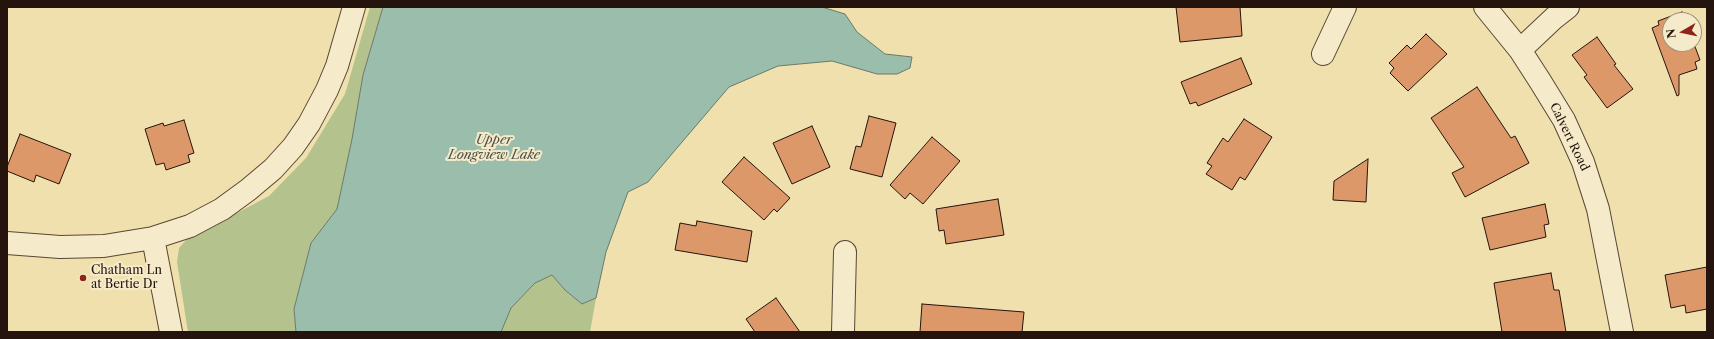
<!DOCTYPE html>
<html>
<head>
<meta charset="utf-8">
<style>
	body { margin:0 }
	#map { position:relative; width:1714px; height:339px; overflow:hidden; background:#efe0ad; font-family:"Libre Caslon Text",serif }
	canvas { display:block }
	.frame { position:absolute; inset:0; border:8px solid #25140d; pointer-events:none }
	.north { position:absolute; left:1662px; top:12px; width:40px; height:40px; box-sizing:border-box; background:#f5ebca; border:1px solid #a2957e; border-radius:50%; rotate:261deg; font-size:11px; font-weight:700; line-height:16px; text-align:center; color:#25140d }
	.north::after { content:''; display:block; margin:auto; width:14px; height:18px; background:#8f2418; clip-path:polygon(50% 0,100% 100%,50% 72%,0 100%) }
</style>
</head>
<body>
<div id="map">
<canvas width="1714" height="339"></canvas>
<div class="frame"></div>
<div class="north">N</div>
</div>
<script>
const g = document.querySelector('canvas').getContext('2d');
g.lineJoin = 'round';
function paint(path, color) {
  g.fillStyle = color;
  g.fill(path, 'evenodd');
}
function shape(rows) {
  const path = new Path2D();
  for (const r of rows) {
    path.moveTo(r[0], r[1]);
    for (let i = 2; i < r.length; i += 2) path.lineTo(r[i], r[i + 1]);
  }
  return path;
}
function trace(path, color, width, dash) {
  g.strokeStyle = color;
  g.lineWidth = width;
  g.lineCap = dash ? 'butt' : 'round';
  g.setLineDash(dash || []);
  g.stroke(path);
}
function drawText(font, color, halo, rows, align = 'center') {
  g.font = font + ' "Libre Caslon Text",serif';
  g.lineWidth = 4;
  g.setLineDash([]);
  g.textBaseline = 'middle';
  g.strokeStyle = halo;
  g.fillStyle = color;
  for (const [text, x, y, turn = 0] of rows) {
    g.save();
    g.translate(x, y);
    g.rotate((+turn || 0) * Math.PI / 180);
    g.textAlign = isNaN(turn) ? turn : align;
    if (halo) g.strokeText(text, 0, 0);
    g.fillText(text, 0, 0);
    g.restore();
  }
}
paint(shape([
	[370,7,383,7,363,75,352,139,337,209,311,243,294,309,296,332,188,332,177,262,179,248,186,240,269,196,306,158,345,94],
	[552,275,565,290,582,304,596,298,590,332,501,332,511,308,535,283]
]), '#b4c38e');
const water = shape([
	[383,7,822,7,845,14,857,32,885,54,912,57,910,68,897,74,877,74,832,61,778,66,729,87,648,182,628,192,606,252,596,298,582,304,565,290,552,275,535,283,511,308,501,332,296,332,294,309,311,243,337,209,352,139,363,75,383,7]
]);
paint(water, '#9abdac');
trace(water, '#6b796c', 1);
const building = shape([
	[1176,7,1240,7,1242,36,1180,42,1176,7],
	[1682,12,1685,20,1670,20,1670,44,1694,44,1700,60,1695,62,1697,69,1679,75,1679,95,1677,96,1652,28,1659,25,1658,21,1682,12],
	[1426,34,1447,54,1408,91,1390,73,1394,68,1389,63,1407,45,1411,49,1426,34],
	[1597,37,1616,64,1614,65,1633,89,1607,108,1584,77,1587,75,1572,55,1597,37],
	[1241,58,1252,84,1198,106,1196,102,1190,104,1181,82,1241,58],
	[1477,87,1511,138,1515,136,1529,163,1465,197,1452,173,1464,167,1431,118,1477,87],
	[869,116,896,123,882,177,850,169,856,146,861,147,869,116],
	[1244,119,1272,137,1245,180,1240,177,1232,190,1206,174,1212,166,1207,163,1223,138,1228,142,1244,119],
	[184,120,194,153,188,155,190,162,166,170,164,163,156,165,145,129,163,123,164,126,184,120],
	[812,126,830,167,792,184,773,143,812,126],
	[20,134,71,154,59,184,36,175,34,182,7,171,7,167,20,134],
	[932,137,960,161,923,204,910,193,905,199,890,185,932,137],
	[744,157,790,198,777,212,774,209,764,220,722,182,744,157],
	[1368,159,1366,202,1333,200,1334,181,1368,159],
	[998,199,1004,235,946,244,944,230,939,231,936,209,998,199],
	[1545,204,1549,224,1544,225,1546,237,1490,250,1482,218,1545,204],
	[697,221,752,231,747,262,675,250,680,223,696,226,697,221],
	[1707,267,1707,309,1686,313,1685,305,1671,308,1665,275,1707,267],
	[1551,273,1554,290,1559,290,1566,332,1502,332,1494,283,1551,273],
	[776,298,800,332,755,332,746,319,776,298],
	[922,304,1024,312,1022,332,920,332,922,304]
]);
paint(building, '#dd986a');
trace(building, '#25140d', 1);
const minor = shape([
	[1485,7,1520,50,1540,81,1564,120,1583,162,1598,209,1622,332],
	[1520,50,1554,18,1568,7],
	[1323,54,1345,7],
	[153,238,171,332],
	[7,243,60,247,104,246,153,238,190,226,222,209,248,190,273,169,293,147,309,124,327,90,337,66,354,7],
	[843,332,845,252]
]);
trace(minor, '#584735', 24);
trace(minor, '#f5ebca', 22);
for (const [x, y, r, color] of [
	[83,278,4,"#8f2418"]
]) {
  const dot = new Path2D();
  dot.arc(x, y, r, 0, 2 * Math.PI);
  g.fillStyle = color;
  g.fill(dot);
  trace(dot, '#f5ebca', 1.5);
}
drawText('12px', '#25140d', '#f5ebca', [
	["Calvert Road",1569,137,64]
]);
drawText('12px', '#25140d', '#f5ebca', [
	["Chatham Ln",91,271],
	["at Bertie Dr",91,285]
], 'left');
drawText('italic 13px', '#4e4f45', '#f5ebca', [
	["Upper",494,140],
	["Longview Lake",494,155]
]);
</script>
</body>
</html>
